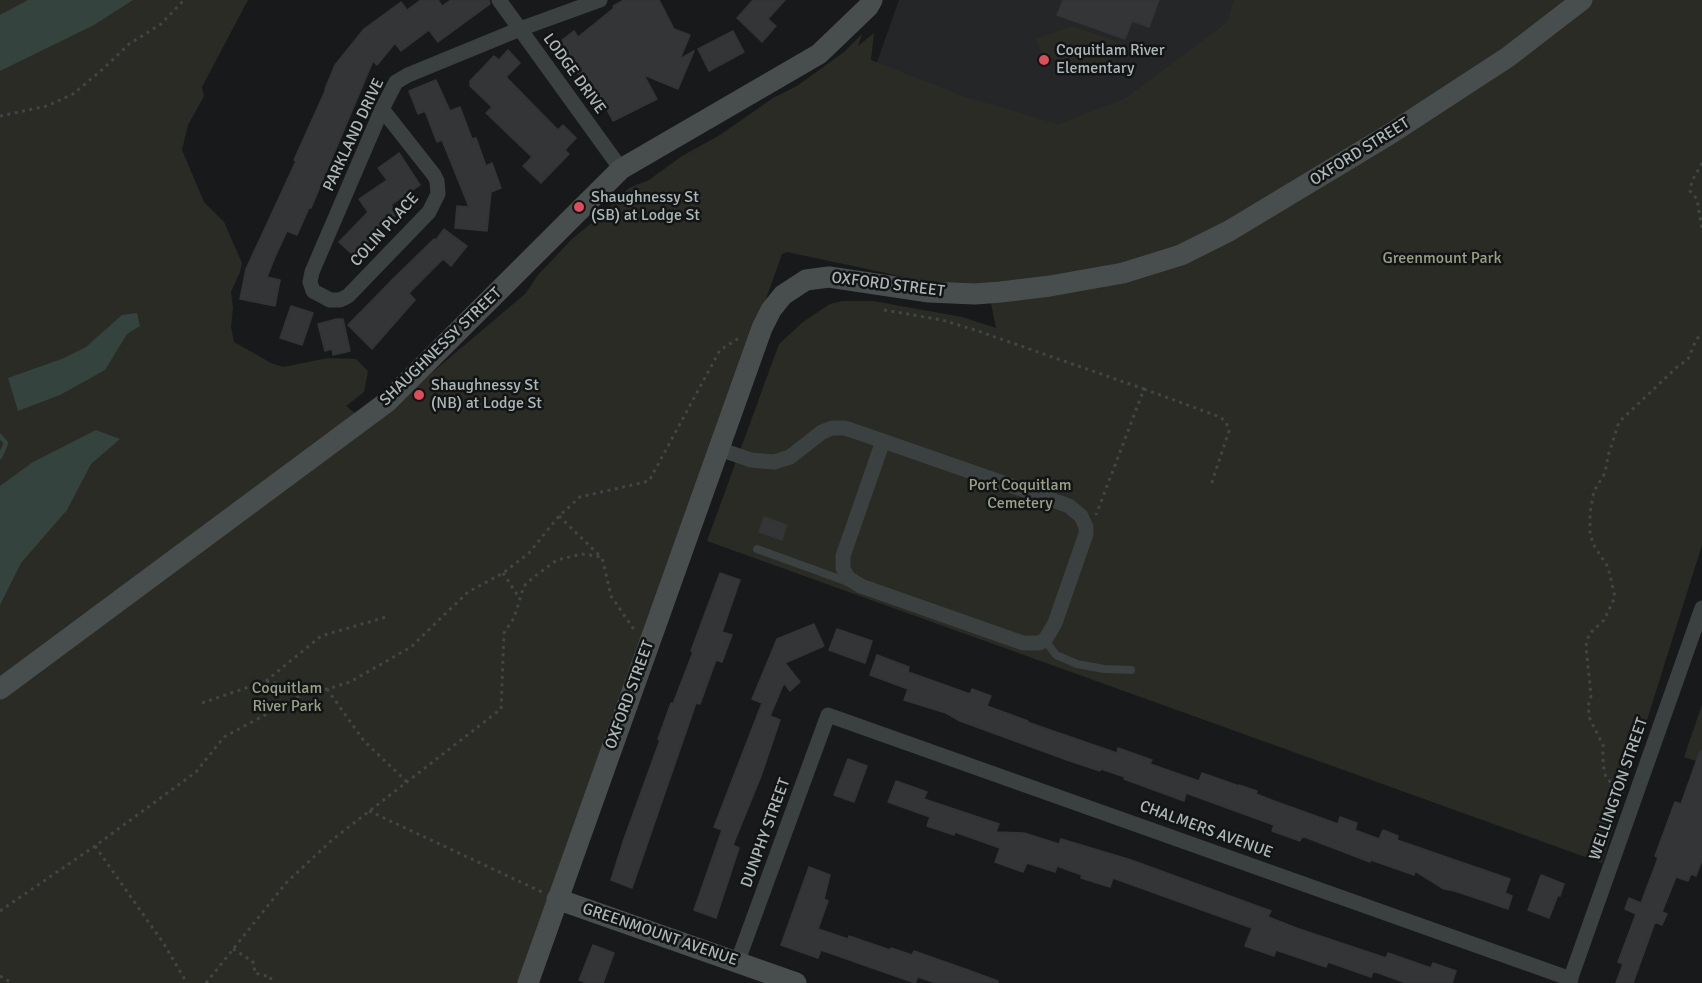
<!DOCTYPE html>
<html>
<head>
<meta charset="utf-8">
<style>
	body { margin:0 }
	canvas { display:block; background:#18191a }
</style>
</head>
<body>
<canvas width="1702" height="983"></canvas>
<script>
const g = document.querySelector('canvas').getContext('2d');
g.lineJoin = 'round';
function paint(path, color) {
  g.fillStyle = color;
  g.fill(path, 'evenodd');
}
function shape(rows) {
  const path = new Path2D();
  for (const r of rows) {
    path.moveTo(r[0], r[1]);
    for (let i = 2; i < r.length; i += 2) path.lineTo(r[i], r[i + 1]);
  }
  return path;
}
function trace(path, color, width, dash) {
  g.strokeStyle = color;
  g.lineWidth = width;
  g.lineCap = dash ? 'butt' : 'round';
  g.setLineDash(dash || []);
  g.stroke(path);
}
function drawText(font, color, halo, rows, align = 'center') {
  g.font = font + ' Signika,sans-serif';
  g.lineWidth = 5;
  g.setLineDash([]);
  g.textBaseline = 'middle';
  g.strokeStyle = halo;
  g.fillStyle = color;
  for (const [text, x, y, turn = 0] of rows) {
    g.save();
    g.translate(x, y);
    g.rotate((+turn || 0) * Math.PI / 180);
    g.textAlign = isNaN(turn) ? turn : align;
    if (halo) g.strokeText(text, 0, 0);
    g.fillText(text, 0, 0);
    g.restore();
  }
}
paint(shape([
	[899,0,1280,0,1087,148,869,85]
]), '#242627');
paint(shape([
	[0,0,248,0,202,87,204,96,188,125,182,150,204,202,224,222,242,263,240,272,231,292,233,307,231,327,234,342,271,363,283,367,328,358,356,359,368,371,364,392,346,406,370,425,525,294,538,275,572,239,599,217,629,188,649,180,682,156,720,135,773,98,797,86,844,52,862,34,858,46,874,33,871,60,963,96,1058,124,1124,99,1227,22,1234,0,1702,0,1702,545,1602,863,707,541,779,344,803,322,830,304,843,301,873,301,962,317,996,328,987,284,954,284,914,279,787,252,782,254,523,983,0,983],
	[1072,26,1127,45,1097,70,1078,68,1042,55,1036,39],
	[1702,705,1702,763,1684,757]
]), '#292b24');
paint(shape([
	[28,0,133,0,94,25,0,71,0,15],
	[137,313,140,326,127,334,105,370,60,395,18,411,8,378,64,358,86,347,122,315],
	[96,430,120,439,91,464,67,510,21,563,0,605,0,486,33,462]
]), '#35433e');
trace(shape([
	[0,436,6,443,0,457]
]), '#35433e', 4.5);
const building = shape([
	[421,0,438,0,442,6,451,0,489,0,490,4,438,42,429,30,401,51,395,43,377,65,373,61,311,208,309,208,297,235,287,231,275,257,267,277,280,280,275,306,240,299,246,269,296,161,294,160,326,89,325,89,335,65,364,29,401,2,407,10,421,0],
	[624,0,659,0,674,29,690,35,680,59,694,51,678,89,644,75,657,99,613,121,600,97,593,101,576,69,573,72,554,46,574,31,578,37,614,8,613,6,624,0],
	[753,0,785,0,768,19,776,26,762,42,737,18,753,0],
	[1063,0,1159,0,1149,27,1132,21,1125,39,1057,15,1063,0],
	[733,31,744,52,709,71,698,49,733,31],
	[508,50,520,63,506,77,558,130,563,125,576,138,565,150,569,154,541,183,523,166,532,157,486,113,492,107,470,86,470,81,494,56,499,60,508,50],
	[436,80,450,111,460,107,472,139,476,138,486,166,492,163,501,188,491,192,487,231,455,228,457,206,469,207,442,140,437,142,425,111,418,114,409,91,436,80],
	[399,153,420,185,391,205,398,214,372,231,375,235,354,256,339,242,368,212,359,199,387,180,378,168,399,153],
	[444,229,467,246,451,266,443,259,409,293,415,300,372,349,348,325,393,279,434,239,436,240,444,229],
	[291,306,313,313,302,345,280,338,291,306],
	[337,319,343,319,350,351,333,355,332,349,325,351,318,324,337,319],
	[764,517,787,525,782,540,759,532,764,517],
	[720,573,740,580,722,632,732,635,722,662,716,660,700,704,696,703,632,888,611,880,624,839,660,740,658,739,671,703,673,704,693,652,691,651,720,573],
	[814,624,824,646,785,663,800,682,790,691,784,683,770,716,780,720,761,776,733,845,739,848,716,918,694,910,722,830,714,827,762,703,752,699,777,639,814,624],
	[837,629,872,641,865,663,829,650,837,629],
	[877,655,909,667,908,672,970,694,972,689,991,696,987,706,1028,721,1027,722,1117,753,1118,748,1152,760,1150,764,1199,781,1202,773,1239,786,1239,785,1257,791,1256,794,1274,801,1338,824,1340,817,1357,823,1355,830,1379,839,1383,830,1398,836,1397,840,1510,879,1505,893,1512,896,1508,909,1455,891,1444,889,1415,871,1414,875,1371,860,1370,862,1302,836,1300,841,1272,831,1274,825,1186,793,1184,801,1124,779,1125,777,1101,769,1100,771,1067,760,960,721,946,713,904,700,908,689,870,675,877,655],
	[1700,751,1702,751,1702,860,1696,876,1691,874,1688,881,1676,877,1662,912,1667,914,1662,925,1655,922,1633,983,1616,983,1623,964,1618,962,1636,914,1625,909,1629,898,1641,903,1658,858,1655,856,1675,802,1681,804,1700,751],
	[848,759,867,766,854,802,834,795,848,759],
	[896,781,927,792,924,799,999,824,996,832,1024,833,1059,844,1061,839,1131,860,1271,911,1268,917,1299,929,1386,958,1388,953,1431,968,1433,963,1456,971,1452,983,1406,983,1373,971,1371,977,1328,962,1326,967,1276,950,1274,956,1245,946,1252,928,1113,878,1110,887,1081,878,1082,875,1057,866,1055,872,1027,863,1023,872,995,862,1000,848,955,832,954,835,927,826,930,817,888,802,896,781],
	[809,867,830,875,824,899,828,901,818,929,848,939,849,936,890,950,891,948,912,955,914,951,968,970,998,981,998,983,936,983,918,977,915,983,821,950,818,958,781,945,809,867],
	[1541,875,1564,884,1560,896,1558,895,1549,918,1528,910,1541,875],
	[593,945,614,953,603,983,587,983,579,980,593,945]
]);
paint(building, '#333536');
trace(building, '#323535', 1.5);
trace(shape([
	[0,116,47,106,73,94,103,69,129,44,161,24,184,0],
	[1702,163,1692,181,1690,191,1697,199,1702,228],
	[884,310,942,320,975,330,1144,389,1096,515],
	[1144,389,1220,417,1226,422,1229,431,1211,485],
	[559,516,601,557],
	[503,573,520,599],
	[266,681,306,691],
	[327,689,364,741,407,782],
	[202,703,266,681,321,636,386,617],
	[1624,784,1615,786,1606,778,1603,764,1603,745,1590,719,1588,707,1591,696,1586,646,1589,634,1604,620,1615,597,1608,567,1593,544,1590,532,1590,513,1594,491,1605,473,1608,456,1619,422,1677,367,1688,359,1696,340,1702,333],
	[369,811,542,892],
	[95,846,164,944,187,983],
	[0,911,95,846,196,772,224,737,308,692,327,689,350,682,411,647,468,592,503,573,529,553,559,516,580,497,649,481,720,350,739,338],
	[233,949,252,961,255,965,254,972,255,973,271,977,270,983],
	[0,976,12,983],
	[206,983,286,883,332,840,501,709,504,633,514,618,524,586,535,576,557,560,582,554,602,557,611,596,635,631]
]), '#404545', 3, [3, 4.5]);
trace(shape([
	[757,549,848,582],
	[1045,640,1056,655,1077,664,1104,669,1131,670]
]), '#3b4040', 8);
trace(shape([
	[499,0,621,169],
	[382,109,434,175,437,181,438,194,429,212,348,296,340,300,330,300,313,291,310,282,312,272,382,109,396,82,408,75,520,29,600,0],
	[719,449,751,460,774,462,790,457,822,432,832,428,844,428,851,430,883,441,1061,503,1069,506,1081,516,1086,527,1086,534,1055,623,1045,640,1039,643,1023,643,861,586,848,578,843,568,843,556,883,441],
	[737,963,828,715,1571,979],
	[1569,983,1702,608]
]), '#3b4040', 15);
trace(shape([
	[0,689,387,402,621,169,819,54,868,7,872,0],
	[557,899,796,983],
	[528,983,762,328,771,310,783,295,806,280,829,277,929,292,975,294,1001,292,1050,286,1123,273,1181,255,1229,231,1390,134,1508,57,1582,0]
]), '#484e4e', 21);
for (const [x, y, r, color] of [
	[1044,60,6,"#dc4e5a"],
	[579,207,6,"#dc4e5a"],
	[419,395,6,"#dc4e5a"]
]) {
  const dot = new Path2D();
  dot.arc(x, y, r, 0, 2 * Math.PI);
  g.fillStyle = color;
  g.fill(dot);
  trace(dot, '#131415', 2);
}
drawText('16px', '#acb8b7', '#131415', [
	["Coquitlam River",1056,51],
	["Elementary",1056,69],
	["Shaughnessy St",591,198],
	["(SB) at Lodge St",591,216],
	["Shaughnessy St",431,386],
	["(NB) at Lodge St",431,404]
], 'left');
drawText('16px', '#acb8b7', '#131415', [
	["LODGE DRIVE",574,74,54],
	["PARKLAND DRIVE",354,135,-65],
	["OXFORD STREET",1360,152,-32],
	["COLIN PLACE",385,230,-48],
	["OXFORD STREET",888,285,7],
	["SHAUGHNESSY STREET",441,347,-44],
	["OXFORD STREET",630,695,-70],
	["WELLINGTON STREET",1619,789,-71],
	["CHALMERS AVENUE",1206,830,20],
	["DUNPHY STREET",766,833,-70],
	["GREENMOUNT AVENUE",660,935,19]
]);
drawText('16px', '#98a085', '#131415', [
	["Greenmount Park",1442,259],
	["Port Coquitlam",1020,486],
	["Cemetery",1020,504],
	["Coquitlam",287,689],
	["River Park",287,707]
]);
</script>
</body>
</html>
